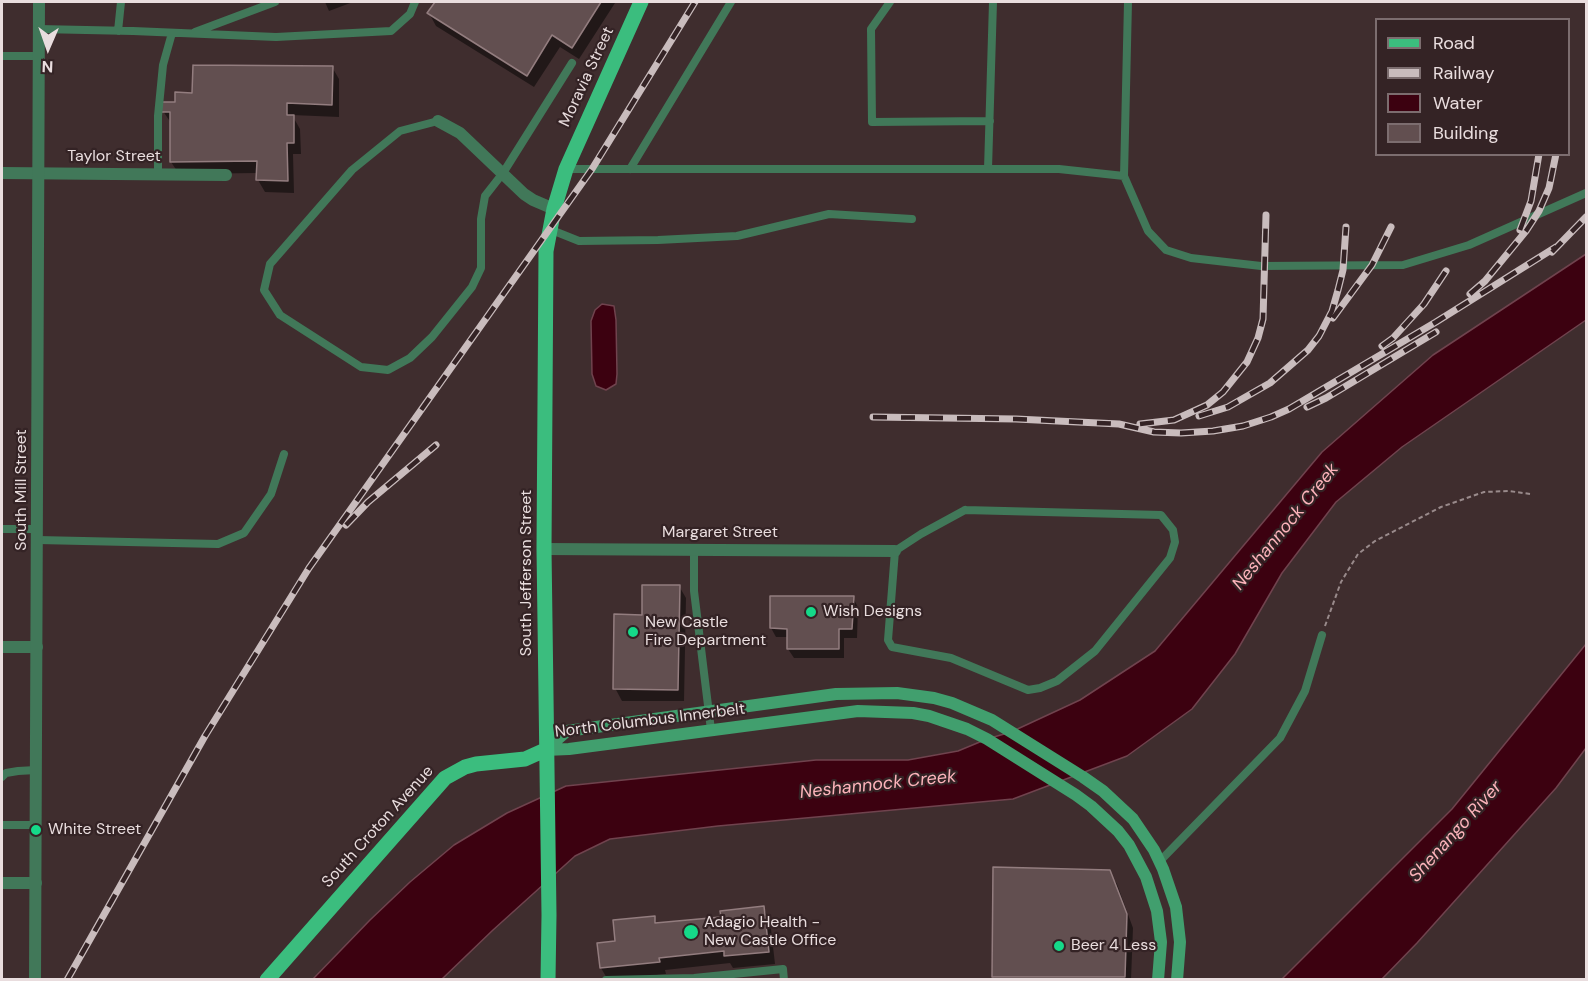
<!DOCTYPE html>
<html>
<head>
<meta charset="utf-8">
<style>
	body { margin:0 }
	#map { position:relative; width:1588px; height:981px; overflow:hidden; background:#3f2d2e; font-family:"DM Sans",sans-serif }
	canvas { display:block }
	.frame { position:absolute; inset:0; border:3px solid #e9ddde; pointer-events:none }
	.legend { position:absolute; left:1375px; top:18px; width:195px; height:138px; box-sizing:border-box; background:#342325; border:2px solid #7c6d6f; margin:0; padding:8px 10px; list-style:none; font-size:18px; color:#e9ddde }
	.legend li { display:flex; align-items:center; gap:12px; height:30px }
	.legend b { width:30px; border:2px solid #7c6d6f }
	.north { position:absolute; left:18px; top:18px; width:60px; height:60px; -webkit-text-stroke:4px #342325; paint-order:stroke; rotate:182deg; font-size:16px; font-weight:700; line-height:24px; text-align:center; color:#e9ddde }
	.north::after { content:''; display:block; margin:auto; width:21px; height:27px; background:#e9ddde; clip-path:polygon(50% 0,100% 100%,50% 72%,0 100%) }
</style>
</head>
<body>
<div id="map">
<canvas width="1588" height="981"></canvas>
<div class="frame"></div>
<ul class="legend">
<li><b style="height:8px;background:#3bbd7e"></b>Road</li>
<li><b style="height:8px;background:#c9bcbd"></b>Railway</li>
<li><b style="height:16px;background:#3c0110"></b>Water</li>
<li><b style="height:16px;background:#624f50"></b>Building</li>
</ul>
<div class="north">N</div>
</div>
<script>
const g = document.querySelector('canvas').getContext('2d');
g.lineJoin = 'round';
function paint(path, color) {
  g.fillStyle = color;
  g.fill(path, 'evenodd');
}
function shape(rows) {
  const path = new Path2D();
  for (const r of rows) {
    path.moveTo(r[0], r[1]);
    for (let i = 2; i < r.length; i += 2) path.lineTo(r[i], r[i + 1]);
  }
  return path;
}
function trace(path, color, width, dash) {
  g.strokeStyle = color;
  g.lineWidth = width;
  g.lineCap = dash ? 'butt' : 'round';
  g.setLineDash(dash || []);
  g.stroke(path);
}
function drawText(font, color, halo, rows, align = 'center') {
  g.font = font + ' "DM Sans",sans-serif';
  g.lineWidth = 4.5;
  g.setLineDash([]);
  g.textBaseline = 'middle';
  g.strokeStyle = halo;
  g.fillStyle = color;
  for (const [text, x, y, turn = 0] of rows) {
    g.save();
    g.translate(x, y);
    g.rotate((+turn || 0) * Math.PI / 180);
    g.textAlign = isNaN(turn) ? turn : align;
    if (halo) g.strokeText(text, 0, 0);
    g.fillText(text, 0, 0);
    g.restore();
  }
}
const water = shape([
	[1586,254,1586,320,1402,447,1336,502,1282,573,1235,654,1192,709,1127,756,1013,799,718,826,610,839,575,856,493,930,442,979,312,980,370,920,410,882,454,845,507,813,566,786,816,760,908,760,958,751,987,739,1011,732,1080,700,1155,651,1322,452,1433,355,1586,254],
	[602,304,614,306,616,320,617,374,616,384,606,390,596,386,592,374,591,321,595,310,602,304],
	[1586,644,1586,748,1556,788,1417,943,1382,979,1282,979,1452,809,1586,644]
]);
paint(water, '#3c0110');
trace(water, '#70434e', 1.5);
paint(shape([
	[325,2,353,2,329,11],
	[436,2,614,2,615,3,579,59,560,47,534,87,436,26,429,13],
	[332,67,339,79,339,117,292,115,300,129,301,154,293,154,294,193,265,192,258,180,258,173,179,174,171,162,171,123,163,111,193,94],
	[679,586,686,598,684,701,622,701,615,688],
	[853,598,858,607,857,638,844,638,844,658,794,658,788,649,789,637,776,637,771,628],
	[1109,872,1117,884,1133,928,1131,980,995,980,993,976],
	[763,908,770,920,775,964,733,968,730,963,665,970,666,974,608,980,601,968,617,943,654,918,658,925,722,918]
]), '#0007');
const building = shape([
	[435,2,601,2,572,48,552,35,527,76,427,13,435,2],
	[193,65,333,66,332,105,287,103,287,115,294,115,294,143,287,143,288,181,256,180,257,161,170,162,170,112,161,112,161,102,175,102,175,92,192,93,193,65],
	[642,585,680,585,678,690,613,689,614,614,642,615,642,585],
	[770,596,854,596,852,629,839,629,839,649,787,649,787,629,770,628,770,596],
	[993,867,1110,870,1127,914,1125,977,992,977,993,867],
	[764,906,769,952,724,956,724,951,659,958,660,962,600,968,597,943,615,941,613,920,655,916,655,923,721,917,720,911,764,906]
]);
paint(building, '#624f50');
trace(building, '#937d7f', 1.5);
trace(shape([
	[1325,626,1341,582,1358,554,1375,541,1441,507,1484,492,1509,491,1530,494]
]), '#998a8b', 2, [4.5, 3]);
trace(shape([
	[890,2,871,29,872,122,990,121],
	[39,29,133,31,276,37,391,31,410,14,415,2],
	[118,31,121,2],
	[195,32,275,2],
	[2,56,39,56],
	[438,121,400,131,352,170,270,264,264,290,280,315,361,367,388,370,410,358,432,337,472,287,481,268,481,219,485,196,503,173,572,63],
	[566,169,1059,169,1124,176,1148,231,1166,250,1191,258,1261,266,1403,265,1469,245,1586,193],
	[630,169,731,2],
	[988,169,993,2],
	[158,174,158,116,163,65,172,33],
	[1124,176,1128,2],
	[549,229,579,241,658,240,737,236,829,214,912,219],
	[965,510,1161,515,1173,530,1175,542,1170,558,1095,651,1057,681,1040,688,1028,690,951,658,892,647,888,640,895,551,921,534,965,510],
	[2,529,38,529],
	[38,540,218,544,244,533,271,494,284,454],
	[694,550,694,591,711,730],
	[2,777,6,773,18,771,36,770],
	[2,825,36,825],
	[1159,862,1280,738,1305,691,1322,635],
	[606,980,694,978,783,969,784,980]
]), '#417859', 8);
trace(shape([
	[438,121,460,133,524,194,533,200,554,209],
	[2,173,226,175],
	[544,549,895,551],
	[2,647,37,647],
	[2,883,36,883]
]), '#417859', 12);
trace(shape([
	[35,980,39,2]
]), '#417859', 12);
trace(shape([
	[545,750,567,731,836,694,897,693,934,698,952,703,992,720,1083,777,1103,791,1133,819,1154,850,1163,869,1176,907,1180,942,1177,980],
	[545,750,569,749,858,711,913,713,929,716,967,729,987,739,1076,795,1091,806,1118,831,1129,845,1146,877,1157,911,1161,942,1158,980]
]), '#419f6e', 12);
trace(shape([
	[267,980,445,778,465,767,476,764,525,759,545,750],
	[548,980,549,915,544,549,546,251,554,209,566,169,641,2]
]), '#3bbd7e', 15);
const rail = shape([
	[1520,230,1531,201,1539,154],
	[1552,252,1586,217],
	[1470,294,1485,281,1526,231,1539,211,1549,188,1556,154],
	[1333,318,1372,265,1391,227],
	[1382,346,1393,338,1424,304,1446,271],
	[1307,407,1326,398,1436,332],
	[1199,416,1228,407,1270,383,1308,350,1319,336,1332,311,1338,290,1343,270,1346,227],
	[873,417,1016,419,1119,424,1154,432,1181,433,1213,431,1243,426,1271,417,1289,409,1436,322,1556,247],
	[1140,424,1174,420,1207,405,1223,392,1247,362,1258,338,1263,319,1266,215],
	[346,525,368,502,436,445],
	[67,980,205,736,309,568,592,169,695,2]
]);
trace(rail, '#c9bcbd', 7);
trace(rail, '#342325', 4.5, [14]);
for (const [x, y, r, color] of [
	[811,612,6,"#15d989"],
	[633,632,6,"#15d989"],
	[36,830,6,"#15d989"],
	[691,932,8,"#15d989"],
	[1059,946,6,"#15d989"]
]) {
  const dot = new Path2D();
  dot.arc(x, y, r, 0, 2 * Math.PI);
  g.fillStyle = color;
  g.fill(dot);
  trace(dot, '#342325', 2);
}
drawText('16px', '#e9ddde', '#342325', [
	["Moravia Street",587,77,-65],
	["Taylor Street",114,157],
	["South Mill Street",22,490,-90],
	["Margaret Street",720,533],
	["South Jefferson Street",527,573,-90],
	["North Columbus Innerbelt",650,721,-7],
	["South Croton Avenue",378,827,-48]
]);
drawText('16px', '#e9ddde', '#342325', [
	["Wish Designs",823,612],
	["New Castle",645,623],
	["Fire Department",645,641],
	["White Street",48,830],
	["Adagio Health -",704,923],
	["New Castle Office",704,941],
	["Beer 4 Less",1071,946]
], 'left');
drawText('italic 18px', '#fcb3ba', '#342325', [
	["Neshannock Creek",1286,527,-51],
	["Neshannock Creek",878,785,-6],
	["Shenango River",1456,832,-48]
]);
</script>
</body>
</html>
